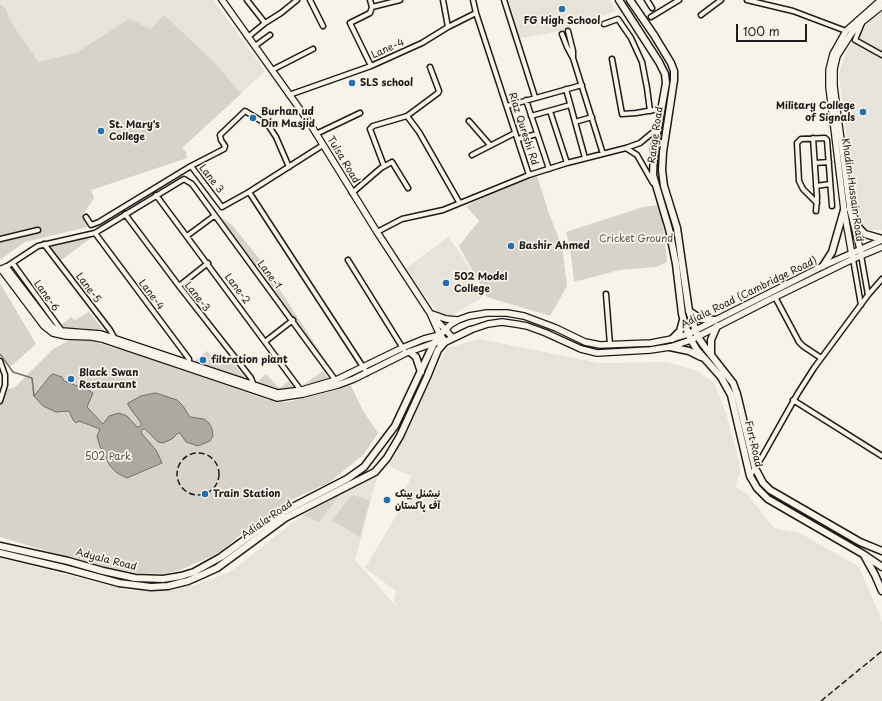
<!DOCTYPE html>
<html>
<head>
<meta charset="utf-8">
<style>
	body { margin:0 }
	#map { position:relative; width:882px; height:701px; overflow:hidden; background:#f7f3e8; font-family:"Playpen Sans",sans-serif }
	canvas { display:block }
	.scale { position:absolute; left:736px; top:24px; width:71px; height:18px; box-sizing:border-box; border:2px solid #1c1c1c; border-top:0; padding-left:5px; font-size:12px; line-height:14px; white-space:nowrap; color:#1c1c1c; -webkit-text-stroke:3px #f7f3e8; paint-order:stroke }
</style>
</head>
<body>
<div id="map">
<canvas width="882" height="701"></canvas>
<div class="scale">100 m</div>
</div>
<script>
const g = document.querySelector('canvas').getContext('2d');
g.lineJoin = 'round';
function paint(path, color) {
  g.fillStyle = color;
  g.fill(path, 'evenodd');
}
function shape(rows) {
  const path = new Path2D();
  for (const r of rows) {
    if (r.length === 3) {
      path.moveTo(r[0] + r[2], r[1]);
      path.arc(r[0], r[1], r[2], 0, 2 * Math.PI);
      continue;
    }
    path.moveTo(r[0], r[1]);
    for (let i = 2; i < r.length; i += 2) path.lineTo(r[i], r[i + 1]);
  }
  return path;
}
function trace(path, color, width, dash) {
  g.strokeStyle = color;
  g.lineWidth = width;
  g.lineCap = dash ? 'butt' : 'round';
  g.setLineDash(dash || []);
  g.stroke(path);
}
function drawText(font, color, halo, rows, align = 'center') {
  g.font = font + ' "Playpen Sans","Playpen Sans Arabic",sans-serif';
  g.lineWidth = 3.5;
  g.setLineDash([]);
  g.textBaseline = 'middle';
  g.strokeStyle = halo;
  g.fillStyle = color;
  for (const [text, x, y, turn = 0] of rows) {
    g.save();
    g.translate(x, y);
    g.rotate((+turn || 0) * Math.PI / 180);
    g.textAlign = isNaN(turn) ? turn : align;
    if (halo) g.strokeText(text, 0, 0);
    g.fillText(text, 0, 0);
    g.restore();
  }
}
paint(shape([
	[0,0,213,0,265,71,182,148,186,152,187,158,91,190,94,198,82,216,87,227,25,242,0,260],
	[502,0,610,0,616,11,556,32,511,40],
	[882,12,882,230,870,230,861,224,856,215,849,167,846,131,839,76,842,62,851,44,868,23],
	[448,237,465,260,483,297,451,316,439,313,404,270],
	[479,339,599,363,667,362,698,371,714,383,726,413,741,470,735,487,747,494,774,528,800,533,859,567,879,613,882,623,882,701,0,701,0,558,132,591,196,585,230,572,296,520,378,473,355,560,398,608,394,601,396,591,365,568,396,516,411,476,389,466,447,348]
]), '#e6e3d9');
paint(shape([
	[0,4,6,9,9,19,38,62,76,53,129,19,151,29,164,15,217,65,241,94,182,148,186,152,187,158,91,190,94,198,82,216,87,227,25,242,0,260],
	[537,176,549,214,562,246,567,286,550,316,487,297,459,246,479,221,466,206,488,195],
	[657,205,662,216,667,262,656,267,619,270,582,280,574,281,570,247,566,232,643,207],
	[219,216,232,225,262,262,337,378],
	[91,238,60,261,49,247,51,244],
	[0,283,36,344,10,367,0,352],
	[89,312,105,332,81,328,64,328,61,325,71,317,75,320],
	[69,340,91,341,132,353,268,400,288,402,340,389,350,384,363,411,378,433,364,454,330,482,295,498,247,529,222,551,201,561,180,570,163,574,137,573,91,564,0,537,0,390,14,388,52,350],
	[207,351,217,364,227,356,247,380,195,361],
	[323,371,329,379,302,386],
	[266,374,279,388,290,380,297,388,278,390,257,382],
	[340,495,319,522,303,515],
	[352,495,370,500,360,537,332,520]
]), '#d7d3cb');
const water = shape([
	[53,374,62,377,64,381,77,386,82,386,93,393,87,407,103,424,109,416,119,413,127,416,137,427,139,427,141,425,141,423,128,405,128,403,141,396,150,394,156,393,177,400,183,406,190,417,204,419,209,423,212,429,213,436,210,441,198,446,186,442,180,433,178,433,172,439,163,443,158,442,145,429,143,429,141,431,142,434,156,450,162,463,127,478,117,473,110,466,100,447,97,436,100,429,79,421,76,423,73,420,69,411,56,412,43,406,34,396,50,376,53,374]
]);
paint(water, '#aca9a2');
trace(water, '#72716c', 1);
trace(shape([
	[0,354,13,372,32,378,34,396]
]), '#72716c', 1.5);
const street = shape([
	[247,0,265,23],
	[310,0,323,26],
	[370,0,372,7],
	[443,0,448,27],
	[504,0,535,97],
	[647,0,652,8],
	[747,0,793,11,846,31],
	[476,13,529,175,567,163,626,148,640,143,658,128],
	[701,15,721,0],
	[651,17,679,0],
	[862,23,855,40,882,55],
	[604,24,618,19,631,38,642,62,647,88,650,111],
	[568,31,573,51,573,57],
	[562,34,567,47,573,58,603,154],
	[248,37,265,23,281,13,297,0],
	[255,46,270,35],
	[612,59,622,114,636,113,660,109],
	[371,66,350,23,370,13,372,7,400,0],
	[272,70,313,49],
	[566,89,585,158],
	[289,95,371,66,422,43,448,27,476,13,473,0],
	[526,100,549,169],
	[507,106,582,85],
	[550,111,567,163],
	[407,116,438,93,439,91,430,67],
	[531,116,570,105],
	[469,121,490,145],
	[575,122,592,117],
	[316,134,360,113],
	[813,138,817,197,816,211],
	[518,139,537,134],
	[626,148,637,155,653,183],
	[472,155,515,133],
	[815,163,829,162],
	[191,166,224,149,225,146,221,140,220,135,245,111,268,125,276,137,289,167],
	[384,166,370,129,373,126,407,116,419,132,459,202],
	[816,186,830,184],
	[249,192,367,373],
	[352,193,381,168,392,162,408,188],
	[156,195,302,392],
	[817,203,803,189,799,181,797,143,801,139,825,138,827,140,832,206],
	[125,214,179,286,251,378,254,386],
	[86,217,91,225,99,222,191,166,222,207,249,192,323,145],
	[377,232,402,219,443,210,529,175],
	[95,233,189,359,189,366],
	[187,236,214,216],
	[0,239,38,230],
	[44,244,110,330,115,339],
	[861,255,868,295],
	[853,259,861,305],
	[348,260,404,350],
	[14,265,62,331],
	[6,267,38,246,95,233,184,179,192,184,336,381],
	[179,286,208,263],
	[606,294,610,345],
	[775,297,799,342,803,346,821,358],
	[266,341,293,320],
	[0,361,5,375,5,385,0,401],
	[793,400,882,456],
	[750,476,762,457,798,393,814,368,868,295,882,279]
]);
const secondary = shape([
	[222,0,309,122,377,232,430,313,452,337],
	[861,253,850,209,834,86,834,69,837,56,851,34,863,21,882,6],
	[852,255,844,210,829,87,829,70,833,54,846,31,881,0],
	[1,269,44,326,53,333,66,336,92,337,102,339,277,398,303,394,338,385,354,379,406,353,434,343,445,342,438,331,430,313],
	[0,270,6,267,51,326,56,330,62,331,101,334,278,393,302,390,336,380,402,348,424,339,440,335,451,324,458,320,469,316,487,313,507,313,524,316,556,328,585,342,600,345,651,343,672,339,688,334,823,266,882,240],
	[432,314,446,319,458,320],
	[470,330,488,324,502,322,516,324,527,326,546,333,581,349,597,353,650,350,670,347,691,340,769,300,853,259,882,247]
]);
const primary = shape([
	[619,0,659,62,665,74,666,83,654,150,653,175,669,229,676,264,682,314,685,325,691,340,697,350,721,377,731,395,750,476,757,488,768,499,863,554,882,567],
	[630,0,654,35,671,63,674,71,674,80,663,152,662,170,664,186,677,228,689,311,698,337,704,346,733,383,737,394,755,468,763,483,770,490,860,542,882,551],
	[850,209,859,228,865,234,882,239],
	[823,266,832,252,844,210],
	[689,311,701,319,715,320],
	[672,339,680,331,683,320],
	[670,347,689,351,701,357],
	[410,352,416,357,421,372],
	[711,355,711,340,717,326],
	[0,546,68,561,103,571,135,578,163,579,181,576,194,572,221,557,283,512,347,479,364,467,395,426,434,343,440,335],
	[0,553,64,568,119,583,151,587,168,586,188,581,204,574,217,568,285,518,375,472,387,458,400,436,427,377,438,350,445,342,470,330],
	[864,555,875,575,882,591]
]);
trace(street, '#1c1c1c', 7);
trace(secondary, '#1c1c1c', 8);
trace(primary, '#1c1c1c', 9);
trace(street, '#f7f3e8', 4);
trace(secondary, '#f7f3e8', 5.5);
trace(primary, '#f7f3e8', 6);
trace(shape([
	[198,474,21],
	[821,701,882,651]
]), '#1c1c1c', 1.5, [6, 3]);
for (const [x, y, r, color] of [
	[562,9,4,"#1f6fb2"],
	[352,83,4,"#1f6fb2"],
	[863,112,4,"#1f6fb2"],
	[253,118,4,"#1f6fb2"],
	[101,131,4,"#1f6fb2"],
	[511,246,4,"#1f6fb2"],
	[446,283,4,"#1f6fb2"],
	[203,360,4,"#1f6fb2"],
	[71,379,4,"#1f6fb2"],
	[205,494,4,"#1f6fb2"],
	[387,500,4,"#1f6fb2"]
]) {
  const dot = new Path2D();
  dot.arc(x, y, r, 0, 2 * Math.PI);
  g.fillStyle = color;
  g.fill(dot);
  trace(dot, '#f7f3e8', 1.5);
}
drawText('bold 10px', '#1c1c1c', '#f7f3e8', [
	["FG High School",562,21,"center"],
	["SLS school",360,83],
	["Military College",855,106,"right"],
	["of Signals",855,118,"right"],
	["Burhan ud",261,112],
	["Din Masjid",261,124],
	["St. Mary's",109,125],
	["College",109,137],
	["Bashir Ahmed",519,246],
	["502 Model",454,277],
	["College",454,289],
	["filtration plant",211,360],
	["Black Swan",79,373],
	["Restaurant",79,385],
	["Train Station",213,494],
	["نیشنل بینک",395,494],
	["آف پاکستان",395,506]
], 'left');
drawText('10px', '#1c1c1c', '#f7f3e8', [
	["Lane-4",388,49,-24],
	["Riaz Qureshi Rd",523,129,72],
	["Range Road",656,135,-82],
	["Tulsa Road",343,160,59],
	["Lane 3",211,179,52],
	["Khadim Hussain Road",852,190,82],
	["Lane-1",269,275,53],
	["Lane-5",88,288,53],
	["Lane-2",237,289,53],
	["Adiala Road (Cambridge Road)",749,293,-26],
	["Lane-4",151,295,53],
	["Lane-6",46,296,54],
	["Lane-3",197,297,52],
	["Fort Road",753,444,77],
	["Adiala Road",267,520,-35],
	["Adyala Road",106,560,14]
]);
drawText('10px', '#545351', '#f7f3e8', [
	["Cricket Ground",636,239],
	["502 Park",108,457]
]);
</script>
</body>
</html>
